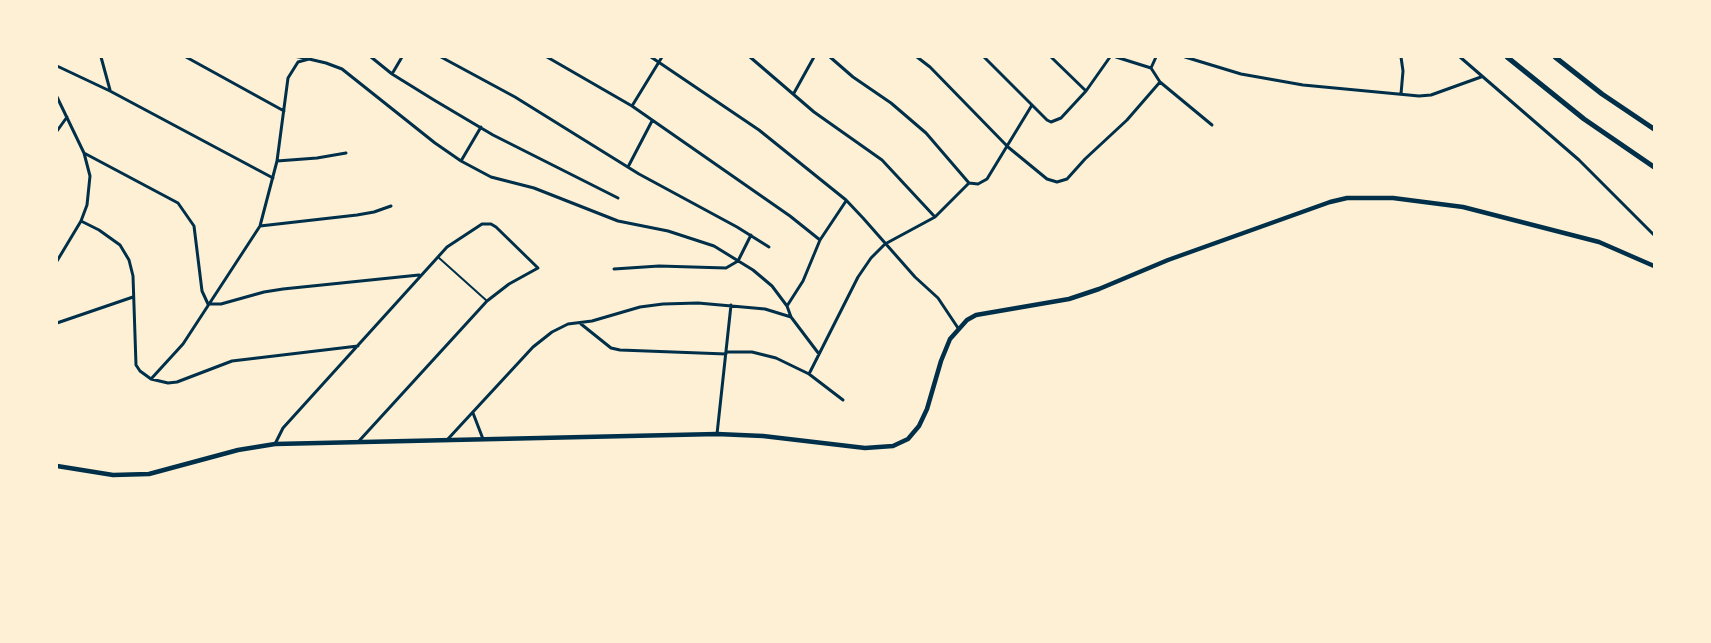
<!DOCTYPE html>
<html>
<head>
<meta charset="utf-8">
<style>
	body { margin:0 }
	#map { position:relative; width:1711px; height:643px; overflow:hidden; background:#fdf0d5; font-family:"Alegreya Sans",sans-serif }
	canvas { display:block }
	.frame { position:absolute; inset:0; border:58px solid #fdf0d5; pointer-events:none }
</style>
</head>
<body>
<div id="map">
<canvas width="1711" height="643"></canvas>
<div class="frame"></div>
</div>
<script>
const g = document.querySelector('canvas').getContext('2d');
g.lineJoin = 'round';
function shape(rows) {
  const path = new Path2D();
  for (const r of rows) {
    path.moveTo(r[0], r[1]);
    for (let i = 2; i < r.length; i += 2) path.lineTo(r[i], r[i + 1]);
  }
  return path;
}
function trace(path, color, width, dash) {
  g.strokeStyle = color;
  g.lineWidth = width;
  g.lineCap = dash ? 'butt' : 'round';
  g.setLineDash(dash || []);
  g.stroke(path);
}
trace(shape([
	[296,57,307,59],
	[438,257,487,301]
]), '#003049', 2);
trace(shape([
	[101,57,110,90],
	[186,57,284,111],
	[371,57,392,74,434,100,493,135,618,198],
	[441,57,515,97,639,174,737,227,769,247],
	[547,57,632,106,790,216,820,240],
	[651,57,759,130,846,200,863,218,915,277,938,298,958,328],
	[750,57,814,112,882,160,935,217],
	[830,57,853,77,891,103,926,133,969,183],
	[917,57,930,67,1008,147,1047,179,1057,182,1067,179,1085,159,1127,120,1160,82],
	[984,57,1047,120,1051,122,1061,118,1086,91,1110,57],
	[1051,57,1086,91],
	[1116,57,1151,68],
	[1156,57,1151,68,1160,82,1212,125],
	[1185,57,1241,74,1303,85,1419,96,1431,95,1481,77],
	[1460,57,1579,160,1654,235],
	[57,66,110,91,273,178],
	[392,74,402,57],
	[794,93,814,57],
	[1401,94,1403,71,1401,57],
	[57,97,84,153,90,176,87,205,81,221,57,261],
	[632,106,662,57],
	[57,131,67,117],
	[84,153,178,203,194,226,202,291,208,304,221,304,264,292,283,289,419,275],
	[277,161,317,158,346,153],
	[461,161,481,127],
	[628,167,652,121],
	[969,183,978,184,987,179,1032,105],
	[81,221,99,230,120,245,129,260,133,276,136,365,140,371,151,379,168,383,177,382,232,361,358,346],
	[260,226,357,215,374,212,391,206],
	[614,269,659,266,726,268,738,261,751,235],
	[787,306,803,281,820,240,846,201],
	[57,323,133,297],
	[581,324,611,348,620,350,726,354],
	[726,352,752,352,776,358,809,374,843,400],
	[809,374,858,277,871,258,885,244,935,217,969,183],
	[151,379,183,344,260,226,277,161,288,78,298,62,309,59,326,63,342,69,435,143,461,161,491,177,534,188,618,221,668,231,714,246,753,270,772,286,787,306,791,317],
	[473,413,483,439],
	[717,434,731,305],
	[447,440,533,347,552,332,568,324,592,321,640,307,663,304,698,303,765,309,791,317,819,354],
	[275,444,283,428,447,247,482,224,491,224,496,227,538,268,509,284,487,301,359,441]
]), '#003049', 3);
trace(shape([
	[57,466,113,475,149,474,238,450,275,444,717,434,763,436,865,448,893,446,908,439,919,426,927,409,941,361,950,339,967,320,976,315,1069,299,1099,289,1168,260,1330,202,1347,198,1393,198,1463,207,1599,242,1654,266]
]), '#003049', 4.5);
trace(shape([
	[1507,57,1584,119,1654,167],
	[1555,57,1602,94,1654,129]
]), '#003049', 5);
</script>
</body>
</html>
